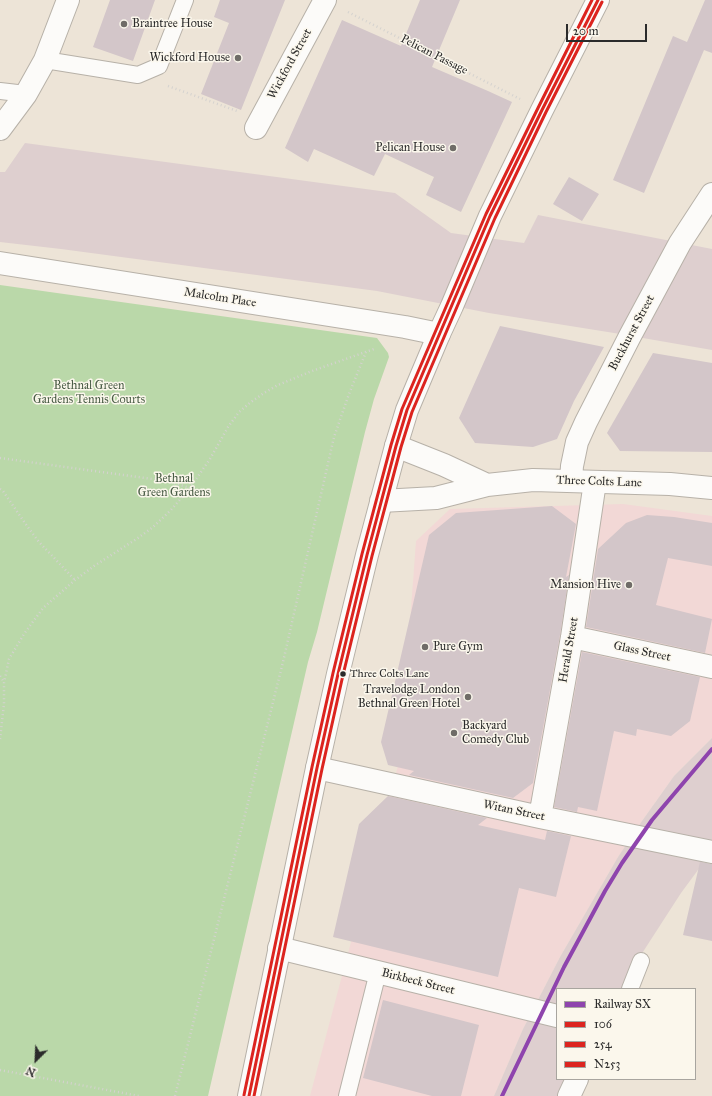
<!DOCTYPE html>
<html>
<head>
<meta charset="utf-8">
<style>
	body { margin:0 }
	#map { position:relative; width:712px; height:1096px; overflow:hidden; background:#ede4d7; font-family:"IM FELL Great Primer",serif }
	canvas { display:block }
	.legend { position:absolute; left:556px; top:988px; width:140px; height:92px; box-sizing:border-box; background:#fbf7ec; border:1px solid #a8a59f; margin:0; padding:5px 7px; list-style:none; font-size:12px; color:#2b2b2b }
	.legend li { display:flex; align-items:center; gap:8px; height:20px }
	.legend b { width:20px; border:1px solid #a8a59f }
	.north { position:absolute; left:16px; top:1040px; width:40px; height:40px; -webkit-text-stroke:3px #fbf7ec; paint-order:stroke; rotate:204deg; font-size:11px; font-weight:700; line-height:16px; text-align:center; color:#2b2b2b }
	.north::after { content:''; display:block; margin:auto; width:14px; height:18px; background:#2b2b2b; clip-path:polygon(50% 0,100% 100%,50% 72%,0 100%) }
	.scale { position:absolute; left:566px; top:24px; width:81px; height:18px; box-sizing:border-box; border:2px solid #2b2b2b; border-top:0; padding-left:5px; font-size:12px; line-height:14px; white-space:nowrap; color:#2b2b2b; -webkit-text-stroke:3px #fbf7ec; paint-order:stroke }
</style>
</head>
<body>
<div id="map">
<canvas width="712" height="1096"></canvas>
<ul class="legend">
<li><b style="height:5px;background:#8e44ad"></b>Railway SX</li>
<li><b style="height:5px;background:#dc241f"></b>106</li>
<li><b style="height:5px;background:#dc241f"></b>254</li>
<li><b style="height:5px;background:#dc241f"></b>N253</li>
</ul>
<div class="north">N</div>
<div class="scale">20 m</div>
</div>
<script>
const g = document.querySelector('canvas').getContext('2d');
g.lineJoin = 'round';
function paint(path, color) {
  g.fillStyle = color;
  g.fill(path, 'evenodd');
}
function shape(rows) {
  const path = new Path2D();
  for (const r of rows) {
    path.moveTo(r[0], r[1]);
    for (let i = 2; i < r.length; i += 2) path.lineTo(r[i], r[i + 1]);
  }
  return path;
}
function trace(path, color, width, dash) {
  g.strokeStyle = color;
  g.lineWidth = width;
  g.lineCap = dash ? 'butt' : 'round';
  g.setLineDash(dash || []);
  g.stroke(path);
}
function drawText(font, color, halo, rows, align = 'center') {
  g.font = font + ' "IM FELL Great Primer",serif';
  g.lineWidth = 3;
  g.setLineDash([]);
  g.textBaseline = 'middle';
  g.strokeStyle = halo;
  g.fillStyle = color;
  for (const [text, x, y, turn = 0] of rows) {
    g.save();
    g.translate(x, y);
    g.rotate((+turn || 0) * Math.PI / 180);
    g.textAlign = isNaN(turn) ? turn : align;
    if (halo) g.strokeText(text, 0, 0);
    g.fillText(text, 0, 0);
    g.restore();
  }
}
paint(shape([
	[623,504,712,516,712,738,674,776,642,821,618,857,560,957,523,1029,494,1096,310,1096,400,758,416,541,450,509]
]), '#f2d8d6');
paint(shape([
	[25,143,395,193,451,233,524,243,538,215,712,249,712,350,614,333,489,313,377,291,61,249,0,242,0,172,5,172],
	[712,738,712,851,681,893,639,958,623,989,557,989,557,1079,576,1079,567,1096,494,1096,523,1029,560,957,618,857,642,821,674,776]
]), '#decfcf');
paint(shape([
	[0,285,377,338,388,353,389,357,374,399,365,432,317,632,308,662,208,1096,0,1096]
]), '#bad8a9');
paint(shape([
	[110,0,155,0,133,61,93,47],
	[220,0,285,0,241,110,201,94,229,23,214,17],
	[420,0,460,0,432,67,488,91,512,102,461,212,426,195,434,177,385,154,374,176,314,149,308,162,285,148,342,20,401,46],
	[705,0,712,0,712,53,704,50,644,193,613,180,673,36,687,42],
	[569,177,599,194,582,221,553,204],
	[500,326,604,347,574,401,557,439,533,447,475,443,459,418],
	[653,353,712,363,712,452,620,451,607,433],
	[552,506,576,524,566,577,569,575,560,635,533,783,513,798,409,775,414,771,388,765,381,742,429,535,456,513],
	[647,515,674,517,712,523,712,566,668,558,656,605,712,619,705,653,586,627,598,549,626,523],
	[582,652,700,677,690,721,671,736,637,729,636,736,614,731,597,811,578,807,577,812,554,807],
	[388,796,487,818,478,825,545,840,547,831,571,836,556,897,519,888,498,977,333,937,359,824],
	[700,862,712,864,712,941,683,935],
	[383,1000,479,1025,461,1096,432,1096,363,1078]
]), '#d3c6c9');
const service = shape([
	[45,60,138,75,159,66,185,0],
	[0,91,26,94],
	[630,989,641,961],
	[347,1096,378,972]
]);
const minor = shape([
	[256,128,325,0],
	[0,129,26,94,45,60,68,0],
	[0,263,405,327,439,334],
	[571,480,572,466,577,442,586,422,630,336,680,243,712,194],
	[572,637,712,667],
	[317,768,540,817,712,852],
	[540,817,572,637,595,482],
	[279,948,557,1016],
	[569,1096,577,1079]
]);
const secondary = shape([
	[396,446,444,465,487,485],
	[381,501,436,498,487,485,533,480,670,484,712,488]
]);
const primary = shape([
	[249,1096,317,768,338,674,367,555,396,446,407,410,439,334,452,306,490,216,542,110,598,0]
]);
trace(service, '#b7b1a8', 18);
trace(minor, '#b7b1a8', 24);
trace(secondary, '#b7b1a8', 24);
trace(primary, '#b7b1a8', 24);
trace(shape([
	[348,12,520,99],
	[168,86,237,111],
	[0,458,167,481,190,488],
	[0,489,3,491,27,526,39,542,75,580],
	[0,676,4,682],
	[0,739,4,704,4,683,9,659,24,634,43,608,75,580,94,566,138,538,153,527,171,510,190,488,210,459,228,427,239,412,251,402,264,393,278,385,312,371,374,349],
	[0,1070,139,1096],
	[175,1096,283,662,334,437,349,394,366,352]
]), '#d4d2cf', 2.5, [1, 3]);
trace(service, '#fcfbf9', 16);
trace(minor, '#fcfbf9', 22);
trace(secondary, '#fcfbf9', 22);
trace(primary, '#fcfbf9', 22);
trace(shape([
	[249,1096,317,768,338,674,367,555,396,446,407,410,490,216,542,110,598,0]
]), '#dc241f', 3);
trace(shape([
	[254,1096,322,769,343,675,372,556,401,447,412,412,495,218,546,112,602,2]
]), '#dc241f', 3);
trace(shape([
	[244,1095,312,767,333,673,362,554,391,445,402,409,486,214,538,108,592,0]
]), '#dc241f', 3);
trace(shape([
	[502,1096,564,967,605,891,622,863,652,820,712,749]
]), '#8e44ad', 4);
for (const [x, y, r, color] of [
	[124,24,4,"#6f6c67"],
	[238,58,4,"#6f6c67"],
	[453,148,4,"#6f6c67"],
	[629,585,4,"#6f6c67"],
	[425,647,4,"#6f6c67"],
	[343,674,3.5,"#2b2b2b"],
	[468,697,4,"#6f6c67"],
	[454,733,4,"#6f6c67"]
]) {
  const dot = new Path2D();
  dot.arc(x, y, r, 0, 2 * Math.PI);
  g.fillStyle = color;
  g.fill(dot);
  trace(dot, '#fbf7ec', 1.5);
}
drawText('11px', '#2b2b2b', '#fbf7ec', [
	["Three Colts Lane",350,674]
], 'left');
drawText('12px', '#2b2b2b', '#fbf7ec', [
	["Braintree House",132,24,"left"],
	["Wickford House",230,58],
	["Pelican House",445,148],
	["Mansion Hive",621,585],
	["Pure Gym",433,647,"left"],
	["Travelodge London",460,690],
	["Bethnal Green Hotel",460,704],
	["Backyard",462,726,"left"],
	["Comedy Club",462,740,"left"]
], 'right');
drawText('12px', '#2b2b2b', '#fbf7ec', [
	["Pelican Passage",434,55,27],
	["Wickford Street",290,64,-61],
	["Malcolm Place",220,298,9],
	["Buckhurst Street",632,333,-62],
	["Three Colts Lane",599,482,2],
	["Herald Street",569,650,-80],
	["Glass Street",642,652,12],
	["Witan Street",514,811,12],
	["Birkbeck Street",418,982,14]
]);
drawText('12px', '#495c45', '#fbf7ec', [
	["Bethnal Green",89,386],
	["Gardens Tennis Courts",89,400],
	["Bethnal",174,479],
	["Green Gardens",174,493]
]);
</script>
</body>
</html>
